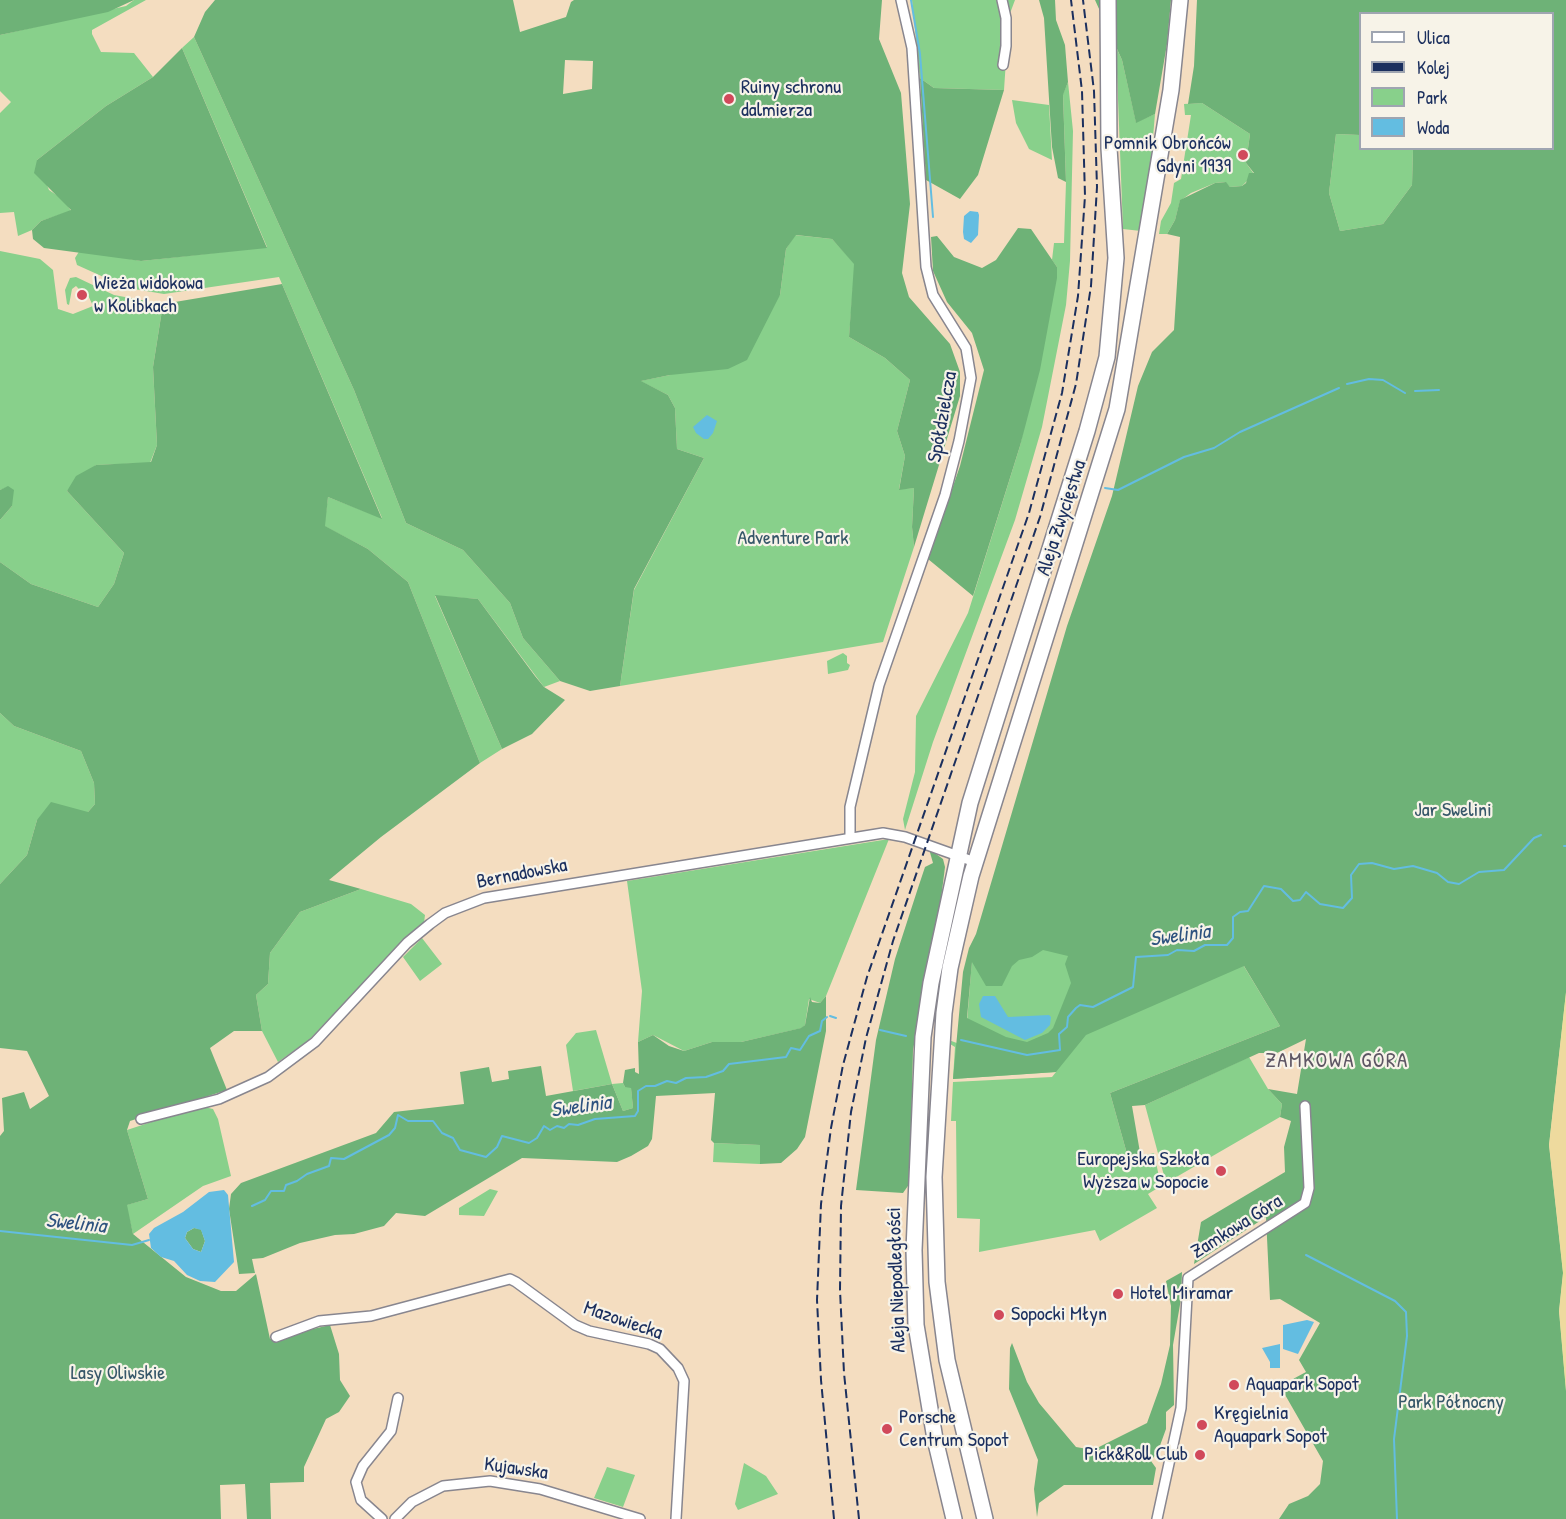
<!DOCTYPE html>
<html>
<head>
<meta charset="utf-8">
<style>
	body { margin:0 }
	#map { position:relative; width:1566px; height:1519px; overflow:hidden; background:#f4ddc0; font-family:"Patrick Hand",sans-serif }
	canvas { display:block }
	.legend { position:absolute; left:1359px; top:12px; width:195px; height:138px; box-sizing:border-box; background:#f7f3e8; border:2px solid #9fa5b1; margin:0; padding:8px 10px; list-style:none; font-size:18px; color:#1b2f5e }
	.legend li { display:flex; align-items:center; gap:12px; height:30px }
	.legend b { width:30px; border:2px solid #9fa5b1 }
</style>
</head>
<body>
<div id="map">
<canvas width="1566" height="1519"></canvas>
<ul class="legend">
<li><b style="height:8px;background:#fff"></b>Ulica</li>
<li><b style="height:8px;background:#1b2f5e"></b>Kolej</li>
<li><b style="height:16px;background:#88d08b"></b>Park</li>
<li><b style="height:16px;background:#63bde1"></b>Woda</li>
</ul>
</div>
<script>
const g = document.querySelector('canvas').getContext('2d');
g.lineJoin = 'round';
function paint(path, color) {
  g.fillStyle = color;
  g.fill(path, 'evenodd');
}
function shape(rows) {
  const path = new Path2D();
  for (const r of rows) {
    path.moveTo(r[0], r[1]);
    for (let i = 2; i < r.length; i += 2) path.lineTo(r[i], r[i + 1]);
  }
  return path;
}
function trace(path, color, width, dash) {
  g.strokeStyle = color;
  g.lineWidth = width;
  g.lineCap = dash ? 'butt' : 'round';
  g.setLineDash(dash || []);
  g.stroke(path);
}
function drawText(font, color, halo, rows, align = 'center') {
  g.font = font + ' "Patrick Hand",sans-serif';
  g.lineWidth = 4.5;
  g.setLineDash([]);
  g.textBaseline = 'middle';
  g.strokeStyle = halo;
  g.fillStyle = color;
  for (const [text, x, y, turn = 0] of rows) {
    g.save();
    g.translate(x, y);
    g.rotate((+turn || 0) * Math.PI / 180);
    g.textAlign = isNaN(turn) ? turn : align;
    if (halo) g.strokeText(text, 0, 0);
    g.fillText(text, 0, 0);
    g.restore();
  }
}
paint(shape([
	[134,0,146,0,92,30,92,34,101,52,134,53,153,77,106,106,37,160,49,190,64,200,71,211,41,221,32,230,18,236,14,212,0,213,0,113,11,102,0,91,0,35,126,6],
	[912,0,1015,0,1009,16,1004,90,934,88,920,78],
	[1119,0,1116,47,1122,60,1136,122,1155,114,1150,172,1141,231,1123,229,1116,47],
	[194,37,354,390,406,523,463,550,510,603,523,638,560,681,544,687,478,599,435,596,502,749,480,763,408,582,368,549,324,526,328,497,382,518,279,277,164,294,128,288,77,265,75,258,80,250,141,261,267,247,182,48],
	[1068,82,1073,131,1070,261,1066,305,1042,427,1015,520,933,742,905,830,903,819,915,772,916,716,968,613,1020,446,1057,267,1052,260,1054,243,1064,243,1066,182,1063,94],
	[1012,100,1049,105,1052,160,1029,149,1016,123],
	[1202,103,1250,134,1246,163,1254,174,1242,186,1230,187,1225,182,1215,183,1191,193,1180,201,1175,220,1167,234,1159,234,1161,221,1171,203,1174,183,1181,179,1191,115,1185,115,1184,104],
	[1336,134,1360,135,1360,148,1413,149,1412,185,1383,224,1340,231,1329,193],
	[795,235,832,239,855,264,849,337,885,358,910,380,897,431,905,456,899,489,914,488,912,527,914,547,883,642,620,686,634,590,704,458,677,449,675,408,668,395,640,381,670,375,780,295,786,249],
	[0,251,40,259,53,270,58,309,73,314,93,306,87,293,81,291,76,286,72,289,69,305,67,304,65,290,70,278,76,277,114,295,163,304,153,367,157,445,150,463,96,465,67,491,124,553,114,584,98,607,31,584,0,562,0,520,12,506,8,487,0,490],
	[1490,521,1539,523,1566,542,1566,604,1531,672,1520,808,1553,827,1548,835,1566,838,1566,992,1549,1145,1563,1273,1559,1311,1566,1391,1566,1519,1333,1519,1325,1485,1336,1438,1333,1425,1327,1415,1314,1409,1301,1386,1308,1373,1325,1369,1342,1360,1354,1338,1357,1325,1355,1315,1330,1289,1300,1277,1289,1267,1279,1238,1290,1229,1311,1238,1354,1246,1374,1236,1379,1217,1388,1205,1389,1189,1378,1163,1376,1151,1380,1094,1401,1072,1415,1065,1416,1053,1422,1048,1432,1011,1435,973,1440,966,1445,965,1457,940,1487,901,1504,890,1505,885,1502,880,1510,866,1498,872,1484,870,1478,873,1488,878,1482,890,1484,904,1453,909,1434,903,1414,892,1364,902,1348,921,1330,915,1251,932,1239,958,1280,1026,1110,1093,1129,1161,1142,1164,1141,1156,1154,1153,1161,1186,1148,1194,1157,1208,1100,1241,1095,1230,979,1252,980,1219,957,1218,956,1121,951,1121,953,1082,1052,1077,1056,1072,953,1079,955,1047,935,1035,965,1046,973,948,990,945,1078,946,1095,954,1097,982,1098,964,1107,946,1144,940,1170,918,1244,869,1304,842,1358,799,1393,777,1416,754,1425,733,1421,704,1434,692,1464,688,1502,599,1494,572,1458,544,1462,528],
	[843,653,847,656,847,663,850,665,848,670,828,674,827,661],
	[0,713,14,726,81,751,94,783,95,804,88,812,37,820,27,855,0,884],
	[889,839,826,996,820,1003,809,999,805,1025,802,1028,741,1042,712,1042,684,1051,653,1035,638,1042,642,991,627,881],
	[361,889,411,904,425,915,424,923,408,936,309,1040,278,1062,262,1031,256,995,268,984,270,953,300,912],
	[422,938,442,964,420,981,403,957],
	[596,1030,612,1084,623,1083,625,1087,631,1087,633,1108,623,1111,612,1084,573,1091,566,1045,576,1033],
	[1249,1057,1268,1089,1282,1104,1280,1117,1166,1183,1145,1105],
	[200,1106,213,1109,218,1119,231,1176,203,1186,133,1234,126,1205,148,1199,127,1130],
	[714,1143,761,1145,760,1164,713,1162],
	[490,1189,498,1191,484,1216,459,1215,459,1208],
	[744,1463,766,1476,778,1494,738,1510,735,1504],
	[607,1467,635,1475,623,1507,594,1498]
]), '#88d08b');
paint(shape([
	[0,0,134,0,108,12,0,35],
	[215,0,513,0,520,32,566,17,571,2,574,0,882,0,879,39,901,93,910,204,902,273,909,297,950,344,960,372,960,396,914,547,912,527,914,488,899,490,905,456,897,431,910,380,885,358,849,337,854,264,832,239,796,235,786,249,780,295,747,360,728,369,670,375,641,381,668,395,675,408,677,449,704,458,634,589,620,686,590,691,560,681,523,638,510,603,463,550,406,523,354,390,194,37,205,12],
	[565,60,593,61,592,89,563,94],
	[1039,0,1055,0,1056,20,1065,45,1068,82,1063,95,1066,182,1058,178,1052,147,1044,18],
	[1095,0,1171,0,1167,44,1155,114,1136,123,1122,60],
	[1197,0,1566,0,1566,992,1549,1145,1563,1273,1559,1311,1566,1391,1566,1519,1279,1519,1289,1504,1308,1496,1320,1484,1323,1461,1280,1386,1306,1372,1299,1360,1320,1323,1280,1299,1270,1300,1266,1217,1194,1264,1201,1222,1285,1172,1284,1147,1291,1121,1280,1117,1282,1104,1268,1089,1297,1094,1306,1039,1277,1053,1259,1053,1145,1105,1132,1106,1142,1164,1129,1161,1110,1093,1280,1026,1244,966,1086,1035,1056,1072,953,1079,963,972,969,948,976,934,1067,626,1112,496,1138,386,1152,352,1174,330,1180,237,1167,234,1175,220,1180,200,1215,183,1226,182,1230,187,1242,186,1246,183,1249,173,1254,173,1246,163,1250,134,1202,103,1188,104,1194,66],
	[1360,14,1552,14,1552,148,1413,149,1412,185,1383,224,1340,231,1329,193,1336,134,1360,135],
	[1043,950,1068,956,1065,964,1071,983,1053,1028,1048,1033,1027,1042,1006,1037,967,1018,972,962,986,986,1002,986,1012,966,1019,960,1032,957],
	[182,48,267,248,141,261,44,248,33,239,32,230,41,221,71,210,34,173,37,160,106,106,153,77],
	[920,78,934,88,1004,90,978,175,960,199,926,180],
	[1018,228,1031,229,1057,267,1057,278,1040,370,1020,446,973,596,928,559,960,466,984,370,972,333,947,302,933,271,931,237,937,236,954,257,982,268,996,260],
	[282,284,382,519,328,497,325,526,368,549,408,582,480,763,381,837,329,880,361,889,300,912,270,953,268,984,256,995,262,1031,234,1031,210,1048,227,1090,130,1121,127,1130,148,1199,127,1205,133,1234,186,1277,221,1291,236,1291,256,1274,270,1339,330,1325,339,1354,340,1380,350,1396,339,1412,326,1419,304,1467,304,1482,270,1483,271,1519,247,1519,245,1484,220,1485,221,1519,0,1519,0,1136,4,1131,2,1098,24,1092,30,1109,49,1096,27,1051,0,1048,0,884,27,855,37,820,51,802,88,812,95,804,94,783,81,751,14,726,0,713,0,562,31,584,98,607,114,584,124,553,67,491,76,476,96,465,151,462,157,445,153,367,163,304],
	[8,486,14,490,12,506,0,520,0,490],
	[435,595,478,599,535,676,544,687,565,700,532,734,502,749],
	[929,849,943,859,945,867,940,907,913,1050,910,1183,903,1193,856,1190,876,1040,895,959,918,888,925,867,933,863],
	[826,996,826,1031,805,1137,797,1149,781,1163,760,1164,760,1145,714,1143,711,1140,715,1093,656,1096,652,1139,648,1146,631,1156,617,1162,522,1158,425,1216,396,1213,384,1226,354,1234,335,1235,300,1243,263,1258,252,1259,255,1273,239,1274,229,1209,231,1194,241,1183,376,1133,394,1112,464,1104,460,1072,489,1067,492,1082,509,1079,508,1071,541,1066,546,1096,612,1084,623,1111,633,1108,631,1088,625,1087,623,1083,625,1070,635,1068,635,1072,639,1074,638,1042,653,1035,669,1046,684,1051,712,1042,741,1042,801,1028,805,1025,810,997,812,1002,820,1003],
	[194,1228,201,1229,205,1241,201,1252,193,1249,185,1238,187,1232],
	[1182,1272,1181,1299,1173,1345,1174,1405,1166,1412,1166,1429,1158,1451,1151,1461,1156,1468,1153,1485,1064,1485,1039,1503,1037,1517,1034,1489,1038,1460,1009,1389,1010,1348,1012,1343,1027,1382,1039,1403,1076,1447,1093,1450,1147,1423,1161,1384,1170,1345,1171,1306,1166,1281]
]), '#6eb277');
paint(shape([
	[1566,992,1566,1391,1559,1311,1563,1273,1549,1145]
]), '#eeda9e');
paint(shape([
	[970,211,978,212,979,215,978,235,971,243,964,239,963,232,964,216],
	[707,415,717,421,713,433,708,439,704,439,696,433,693,427],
	[983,996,995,996,1008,1017,1049,1015,1051,1017,1050,1025,1042,1033,1025,1040,981,1017,979,1004],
	[224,1190,228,1195,234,1262,215,1282,200,1281,187,1275,174,1261,161,1257,151,1248,149,1234,154,1228,183,1212,209,1192],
	[194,1228,201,1230,205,1241,201,1252,193,1249,185,1238,187,1232],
	[1307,1320,1314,1322,1298,1354,1283,1349,1283,1325],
	[1280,1344,1280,1368,1270,1368,1270,1362,1262,1348]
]), '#63bde1');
trace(shape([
	[911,0,920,54,933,217],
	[1347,384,1369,379,1383,380,1405,393],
	[1415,391,1439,390],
	[1105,488,1118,490,1184,457,1214,448,1240,432,1339,388],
	[1564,846,1566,846],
	[830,1016,836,1018],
	[880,1030,906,1036],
	[961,1040,1027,1055,1060,1050,1059,1034,1067,1027,1068,1017,1076,1008,1080,1005,1093,1007,1133,987,1136,957,1168,955,1177,950,1194,951,1205,945,1227,945,1233,938,1233,917,1240,912,1248,911,1264,886,1281,889,1293,901,1300,900,1306,892,1320,904,1343,908,1352,898,1351,875,1359,864,1372,863,1394,869,1413,866,1437,873,1448,882,1459,884,1479,872,1504,870,1534,838,1541,835],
	[252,1206,265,1200,271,1191,284,1191,286,1185,297,1181,307,1174,329,1166,331,1158,344,1159,389,1135,395,1128,398,1115,408,1121,433,1121,442,1133,453,1138,460,1150,486,1157,497,1147,502,1136,529,1143,537,1138,544,1126,550,1130,557,1126,564,1128,569,1124,578,1125,595,1119,635,1116,638,1111,638,1091,646,1086,655,1086,667,1081,676,1083,686,1078,706,1077,723,1071,729,1064,786,1057,791,1048,800,1050,809,1036,820,1031,822,1021,827,1017],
	[0,1231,132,1245,149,1240],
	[1306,1255,1395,1301,1406,1312,1407,1336,1394,1439,1397,1519]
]), '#63bde1', 2);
const street = shape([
	[1002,0,1006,18,1006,46,1003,65],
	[850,838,850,807,879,685,945,495,959,441,971,378,966,348,933,295,926,267,912,48,901,0],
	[141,1119,219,1099,268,1077,315,1042,407,943,430,924,445,913,484,898,883,833,905,837,975,862],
	[276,1337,319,1321,371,1316,510,1279,516,1282,575,1325,589,1331,649,1344,660,1349,678,1368,684,1381,676,1519],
	[382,1519,361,1500,356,1482,363,1466,391,1431,398,1398],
	[395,1519,412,1502,443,1486,490,1481,540,1489,640,1519],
	[1157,1519,1181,1408,1188,1278,1305,1203,1309,1188,1305,1106]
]);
const primary = shape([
	[954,1519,935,1439,916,1325,914,1250,923,1037,931,983,970,803,1087,431,1107,357,1116,258,1109,148,1108,0],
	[985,1519,947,1360,937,1282,934,1177,944,1013,950,968,971,876,1117,409,1171,90,1180,0]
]);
trace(street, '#88868f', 12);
trace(primary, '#88868f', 18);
trace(street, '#fff', 9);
trace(primary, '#fff', 15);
trace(shape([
	[834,1519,821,1380,817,1300,821,1204,831,1128,843,1065,867,977,1029,513,1062,393,1078,296,1085,196,1082,91,1071,0],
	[859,1519,844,1373,840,1290,841,1206,851,1112,866,1038,893,941,1040,517,1076,384,1091,286,1097,187,1094,91,1083,0]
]), '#1b2f5e', 2, [9, 4.5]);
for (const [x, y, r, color] of [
	[729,99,6,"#d1495b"],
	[1243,155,6,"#d1495b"],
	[82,295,6,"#d1495b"],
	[1221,1171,6,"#d1495b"],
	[1118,1294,6,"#d1495b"],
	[999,1315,6,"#d1495b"],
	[1234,1385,6,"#d1495b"],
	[1202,1425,6,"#d1495b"],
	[887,1429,6,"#d1495b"],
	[1200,1455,6,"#d1495b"]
]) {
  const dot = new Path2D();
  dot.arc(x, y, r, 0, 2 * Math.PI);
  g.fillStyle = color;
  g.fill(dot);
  trace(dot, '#f7f3e8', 2);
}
drawText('20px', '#1b2f5e', '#f7f3e8', [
	["Ruiny schronu",741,88],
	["dalmierza",741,111],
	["Pomnik Obrońców",1231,144,"right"],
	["Gdyni 1939",1231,167,"right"],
	["Wieża widokowa",94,284],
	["w Kolibkach",94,307],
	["Europejska Szkoła",1209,1160,"right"],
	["Wyższa w Sopocie",1209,1183,"right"],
	["Hotel Miramar",1130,1294],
	["Sopocki Młyn",1011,1315],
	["Aquapark Sopot",1246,1385],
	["Kręgielnia",1214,1414],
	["Aquapark Sopot",1214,1437],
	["Porsche",899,1418],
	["Centrum Sopot",899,1441],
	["Pick&Roll Club",1188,1455,"right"]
], 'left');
drawText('20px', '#1b2f5e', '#f7f3e8', [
	["Spółdzielcza",943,417,-80],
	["Aleja Zwycięstwa",1062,518,-72],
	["Bernadowska",522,874,-11],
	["Zamkowa Góra",1237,1227,-32],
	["Aleja Niepodległości",897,1280,-92],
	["Mazowiecka",623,1321,19],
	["Kujawska",516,1469,8]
]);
drawText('20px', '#365769', '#f7f3e8', [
	["Adventure Park",793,539],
	["Jar Swelini",1453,811],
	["Lasy Oliwskie",118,1374],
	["Park Północny",1451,1403]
]);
drawText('italic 21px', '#2d527f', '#f7f3e8', [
	["Swelinia",1180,936,-8],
	["Swelinia",581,1107,-8],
	["Swelinia",76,1224,6]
]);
g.letterSpacing = '1.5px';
drawText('21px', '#5e5664', '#f7f3e8', [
	["ZAMKOWA GÓRA",1337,1061]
]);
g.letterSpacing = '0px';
</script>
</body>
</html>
